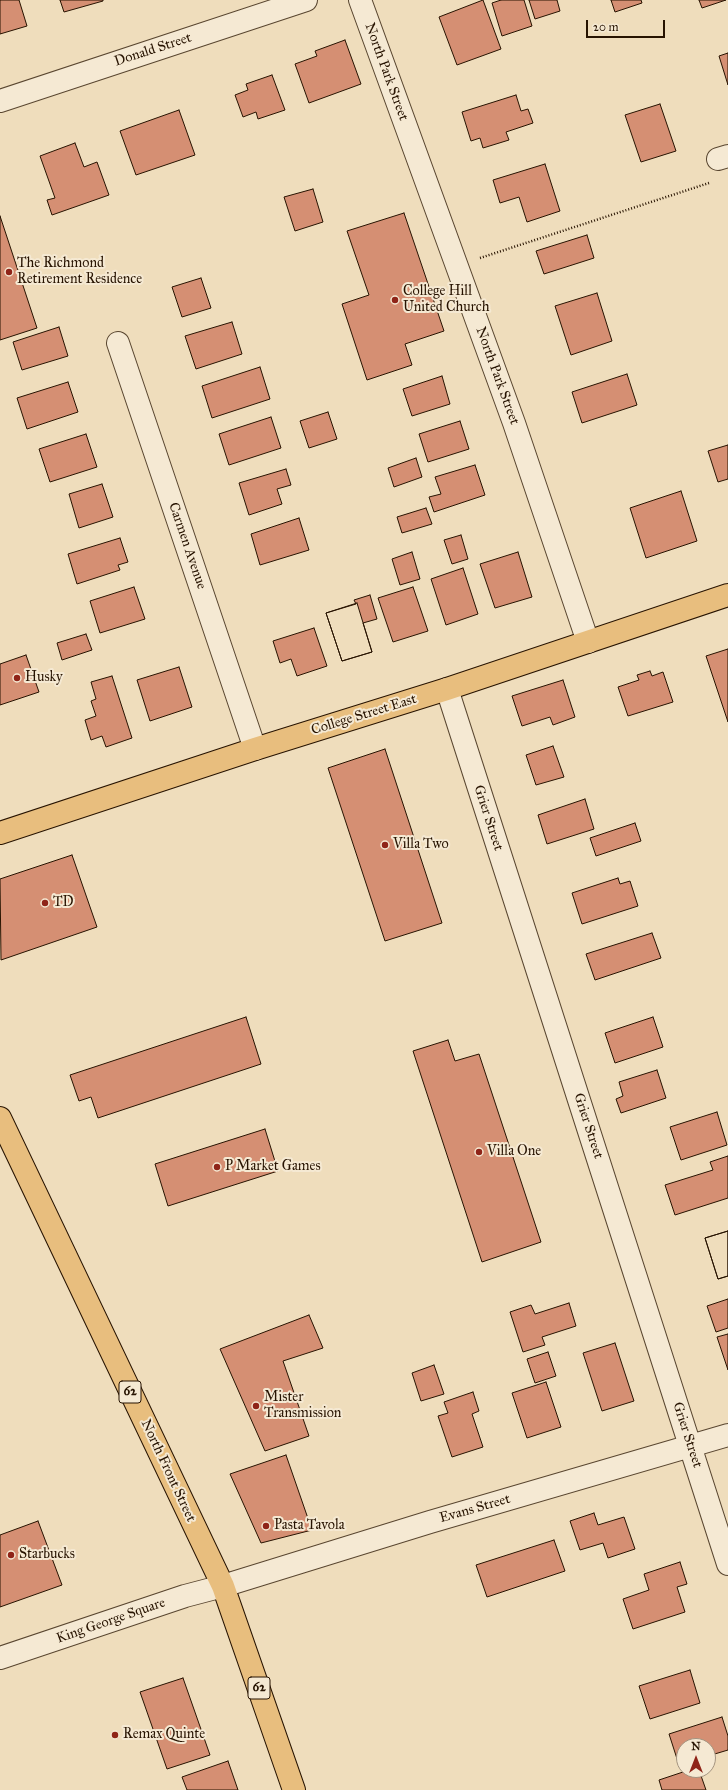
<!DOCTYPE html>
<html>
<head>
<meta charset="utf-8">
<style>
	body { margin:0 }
	#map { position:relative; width:728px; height:1790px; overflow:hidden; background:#efddbc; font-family:"IM FELL Great Primer",serif }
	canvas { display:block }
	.north { position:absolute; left:676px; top:1738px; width:40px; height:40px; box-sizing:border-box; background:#f5e9d3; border:1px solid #a3937f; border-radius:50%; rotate:0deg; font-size:11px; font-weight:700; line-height:16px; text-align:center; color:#271301 }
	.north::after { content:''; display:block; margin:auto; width:14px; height:18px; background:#8f2418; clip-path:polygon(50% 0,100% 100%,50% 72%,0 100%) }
	.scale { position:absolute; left:586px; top:20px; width:79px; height:18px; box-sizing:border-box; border:2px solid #271301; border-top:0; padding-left:5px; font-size:12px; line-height:14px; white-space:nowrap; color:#271301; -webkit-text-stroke:3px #f5e9d3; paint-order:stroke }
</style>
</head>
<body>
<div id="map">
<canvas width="728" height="1790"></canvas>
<div class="north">N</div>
<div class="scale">20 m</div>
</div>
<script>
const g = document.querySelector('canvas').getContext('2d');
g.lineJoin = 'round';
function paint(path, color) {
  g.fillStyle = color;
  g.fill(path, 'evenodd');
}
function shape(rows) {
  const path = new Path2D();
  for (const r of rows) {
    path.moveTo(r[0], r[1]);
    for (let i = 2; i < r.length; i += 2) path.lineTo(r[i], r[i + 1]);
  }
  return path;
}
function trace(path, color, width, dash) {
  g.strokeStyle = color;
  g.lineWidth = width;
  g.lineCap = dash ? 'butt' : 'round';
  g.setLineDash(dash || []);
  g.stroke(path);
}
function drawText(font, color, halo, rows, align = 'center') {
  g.font = font + ' "IM FELL Great Primer",serif';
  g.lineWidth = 4;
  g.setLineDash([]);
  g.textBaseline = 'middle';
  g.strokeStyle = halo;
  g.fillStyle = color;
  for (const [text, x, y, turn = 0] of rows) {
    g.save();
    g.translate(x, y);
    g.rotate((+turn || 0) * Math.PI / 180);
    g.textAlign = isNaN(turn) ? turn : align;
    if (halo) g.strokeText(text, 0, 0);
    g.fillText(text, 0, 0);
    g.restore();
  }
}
const building = shape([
	[0,0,19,0,27,26,0,34,0,0],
	[60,0,103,0,103,1,64,12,60,0],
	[483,0,501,49,457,65,439,17,483,0],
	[501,0,524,0,532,26,502,36,492,3,501,0],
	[529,0,557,0,560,11,535,19,529,0],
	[611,0,641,0,642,3,615,12,611,0],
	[699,0,726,0,702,8,699,0],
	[345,40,361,84,309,103,295,64,317,56,315,51,345,40],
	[728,53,728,85,719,56,728,53],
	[272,75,285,110,258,119,256,112,243,117,235,95,248,90,246,84,272,75],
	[516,95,521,111,528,109,533,123,506,132,509,140,483,148,480,138,471,141,462,112,516,95],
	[660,104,676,151,641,162,625,115,660,104],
	[179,110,195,155,136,175,120,131,179,110],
	[75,143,84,167,97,162,109,195,52,215,47,200,55,198,40,156,75,143],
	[545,164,560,211,527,222,519,197,500,203,493,180,545,164],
	[313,189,323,222,295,231,284,197,313,189],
	[404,213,444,331,405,344,412,365,367,380,342,304,369,295,347,231,404,213],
	[0,216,37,328,0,340,0,216],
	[587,235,594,258,544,274,536,251,587,235],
	[201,278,211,308,182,317,172,287,201,278],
	[597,293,612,341,571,355,555,306,597,293],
	[232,322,242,354,196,369,185,336,232,322],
	[59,327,68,356,22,370,13,342,59,327],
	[260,367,270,399,212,418,202,386,260,367],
	[627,374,637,405,582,423,572,392,627,374],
	[442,376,450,404,412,416,403,389,442,376],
	[68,382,78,412,27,429,17,398,68,382],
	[328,412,337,439,309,448,300,421,328,412],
	[271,417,281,448,229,465,219,434,271,417],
	[460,421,469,449,428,462,419,434,460,421],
	[86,434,97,467,50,482,39,449,86,434],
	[728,445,728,479,718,482,708,451,728,445],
	[416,458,422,477,394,487,388,468,416,458],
	[475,465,485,495,434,512,429,497,441,494,435,477,475,465],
	[286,469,291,485,277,489,282,504,249,515,239,483,286,469],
	[102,484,113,517,79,528,69,494,102,484],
	[681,491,697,541,646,558,630,508,681,491],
	[426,508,432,524,402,533,397,517,426,508],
	[299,518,309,550,260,565,251,534,299,518],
	[461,535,468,559,452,564,444,540,461,535],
	[120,538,128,562,118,565,120,570,77,584,68,554,120,538],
	[412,552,420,579,400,585,392,559,412,552],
	[518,552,532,597,495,608,480,564,518,552],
	[463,568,478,614,446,625,431,579,463,568],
	[134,587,145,619,100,633,90,601,134,587],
	[413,587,428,631,393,642,378,598,413,587],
	[370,595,377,619,363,623,372,652,342,661,326,613,356,604,354,600,370,595],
	[357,603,372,652,342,661,326,613,357,603],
	[314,628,327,666,297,676,291,659,280,663,273,641,314,628],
	[86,634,92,650,62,660,57,643,86,634],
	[728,649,728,722,706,656,728,649],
	[26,655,39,692,0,705,0,664,26,655],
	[179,667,192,707,150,721,137,680,179,667],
	[650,671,652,676,663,672,673,702,628,716,618,687,639,680,637,675,650,671],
	[112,676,132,738,106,747,102,736,91,740,85,720,96,716,91,701,96,699,91,682,112,676],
	[563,680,575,717,553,725,550,717,522,726,512,696,563,680],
	[553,746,564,777,536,785,526,755,553,746],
	[385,749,442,923,385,941,328,768,385,749],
	[585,799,594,829,547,844,538,815,585,799],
	[635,823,641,841,596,856,590,838,635,823],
	[72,855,97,927,1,960,0,879,72,855],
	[618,878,620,884,630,881,638,906,582,924,572,893,618,878],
	[652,933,661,958,595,980,586,954,652,933],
	[246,1017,261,1064,98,1118,91,1097,79,1101,70,1075,246,1017],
	[653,1017,663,1047,615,1063,605,1033,653,1017],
	[448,1040,455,1061,479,1054,541,1242,482,1262,413,1051,448,1040],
	[657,1070,666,1098,621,1113,616,1099,623,1096,619,1082,657,1070],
	[717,1112,727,1145,681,1160,670,1127,717,1112],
	[265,1129,278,1171,168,1206,155,1164,265,1129],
	[728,1156,728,1198,675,1215,665,1185,713,1170,710,1162,728,1156],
	[728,1231,728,1276,718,1279,705,1238,728,1231],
	[728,1231,728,1276,718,1279,705,1238,728,1231],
	[728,1299,728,1328,716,1332,707,1306,728,1299],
	[569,1303,576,1326,542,1337,545,1345,523,1352,510,1312,531,1305,535,1314,569,1303],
	[309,1315,323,1348,283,1361,309,1436,265,1451,220,1349,309,1315],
	[728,1334,728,1370,717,1337,728,1334],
	[615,1343,634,1401,602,1411,583,1353,615,1343],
	[548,1352,556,1376,535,1383,527,1359,548,1352],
	[434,1365,444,1394,421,1401,412,1373,434,1365],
	[546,1382,561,1427,527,1438,512,1393,546,1382],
	[473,1392,479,1411,472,1414,483,1447,452,1457,438,1416,448,1413,444,1402,473,1392],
	[286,1455,312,1530,261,1543,230,1474,286,1455],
	[594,1513,598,1525,624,1517,635,1549,608,1558,603,1543,580,1550,570,1521,594,1513],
	[38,1521,62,1585,0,1607,0,1535,38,1521],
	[554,1540,565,1571,487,1597,476,1565,554,1540],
	[680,1562,687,1584,677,1587,685,1612,633,1629,623,1599,649,1590,644,1574,680,1562],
	[690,1670,700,1703,650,1719,639,1686,690,1670],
	[183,1678,210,1755,167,1769,140,1692,183,1678],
	[722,1717,728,1736,728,1750,708,1756,708,1746,684,1746,684,1764,679,1765,669,1734,722,1717],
	[228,1761,238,1790,187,1790,182,1777,228,1761],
	[689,1770,699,1770,706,1790,662,1790,659,1780,689,1770]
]);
paint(building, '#d58f73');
trace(building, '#271301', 1);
const minor = shape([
	[360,0,514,423,588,642],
	[0,101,306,0],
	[718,159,728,156],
	[118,343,255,749],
	[447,689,728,1564],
	[0,1658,185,1596,223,1586,430,1522,728,1435]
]);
const major = shape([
	[0,833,255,749,447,689,728,595],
	[0,1118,223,1586,294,1790]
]);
trace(minor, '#594630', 24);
trace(major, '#271301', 24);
trace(shape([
	[480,258,709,183]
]), '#271301', 2.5, [1, 2]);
trace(minor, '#f5e9d3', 22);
trace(major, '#e8be7e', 22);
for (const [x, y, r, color] of [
	[9,272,4,"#8f2418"],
	[395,300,4,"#8f2418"],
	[17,678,4,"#8f2418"],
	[385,845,4,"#8f2418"],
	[45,903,4,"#8f2418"],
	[479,1152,4,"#8f2418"],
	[217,1167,4,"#8f2418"],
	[256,1406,4,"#8f2418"],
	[266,1526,4,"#8f2418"],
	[11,1555,4,"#8f2418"],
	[115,1735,4,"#8f2418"]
]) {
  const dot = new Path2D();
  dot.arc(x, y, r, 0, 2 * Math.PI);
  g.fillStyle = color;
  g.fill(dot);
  trace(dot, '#f5e9d3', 1.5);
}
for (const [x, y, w] of [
	[130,1392,22],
	[259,1688,22]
]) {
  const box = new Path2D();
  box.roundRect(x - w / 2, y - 11, w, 22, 3);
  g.fillStyle = '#f5e9d3';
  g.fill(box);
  trace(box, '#271301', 1);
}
drawText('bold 13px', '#271301', null, [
	["62",130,1392],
	["62",259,1688]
]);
drawText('14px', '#271301', '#f5e9d3', [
	["Donald Street",153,50,-18],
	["North Park Street",386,72,70],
	["North Park Street",497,376,70],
	["Carmen Avenue",187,546,71],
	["College Street East",364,715,-17],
	["Grier Street",488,818,72],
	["Grier Street",588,1126,72],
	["Grier Street",687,1435,72],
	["North Front Street",168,1471,65],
	["Evans Street",475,1509,-16],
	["King George Square",111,1621,-19]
]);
drawText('14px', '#271301', '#f5e9d3', [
	["The Richmond",17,264],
	["Retirement Residence",17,280],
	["College Hill",403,292],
	["United Church",403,308],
	["Husky",25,678],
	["Villa Two",393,845],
	["TD",53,903],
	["Villa One",487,1152],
	["P Market Games",225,1167],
	["Mister",264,1398],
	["Transmission",264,1414],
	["Pasta Tavola",274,1526],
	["Starbucks",19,1555],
	["Remax Quinte",123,1735]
], 'left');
</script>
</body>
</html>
